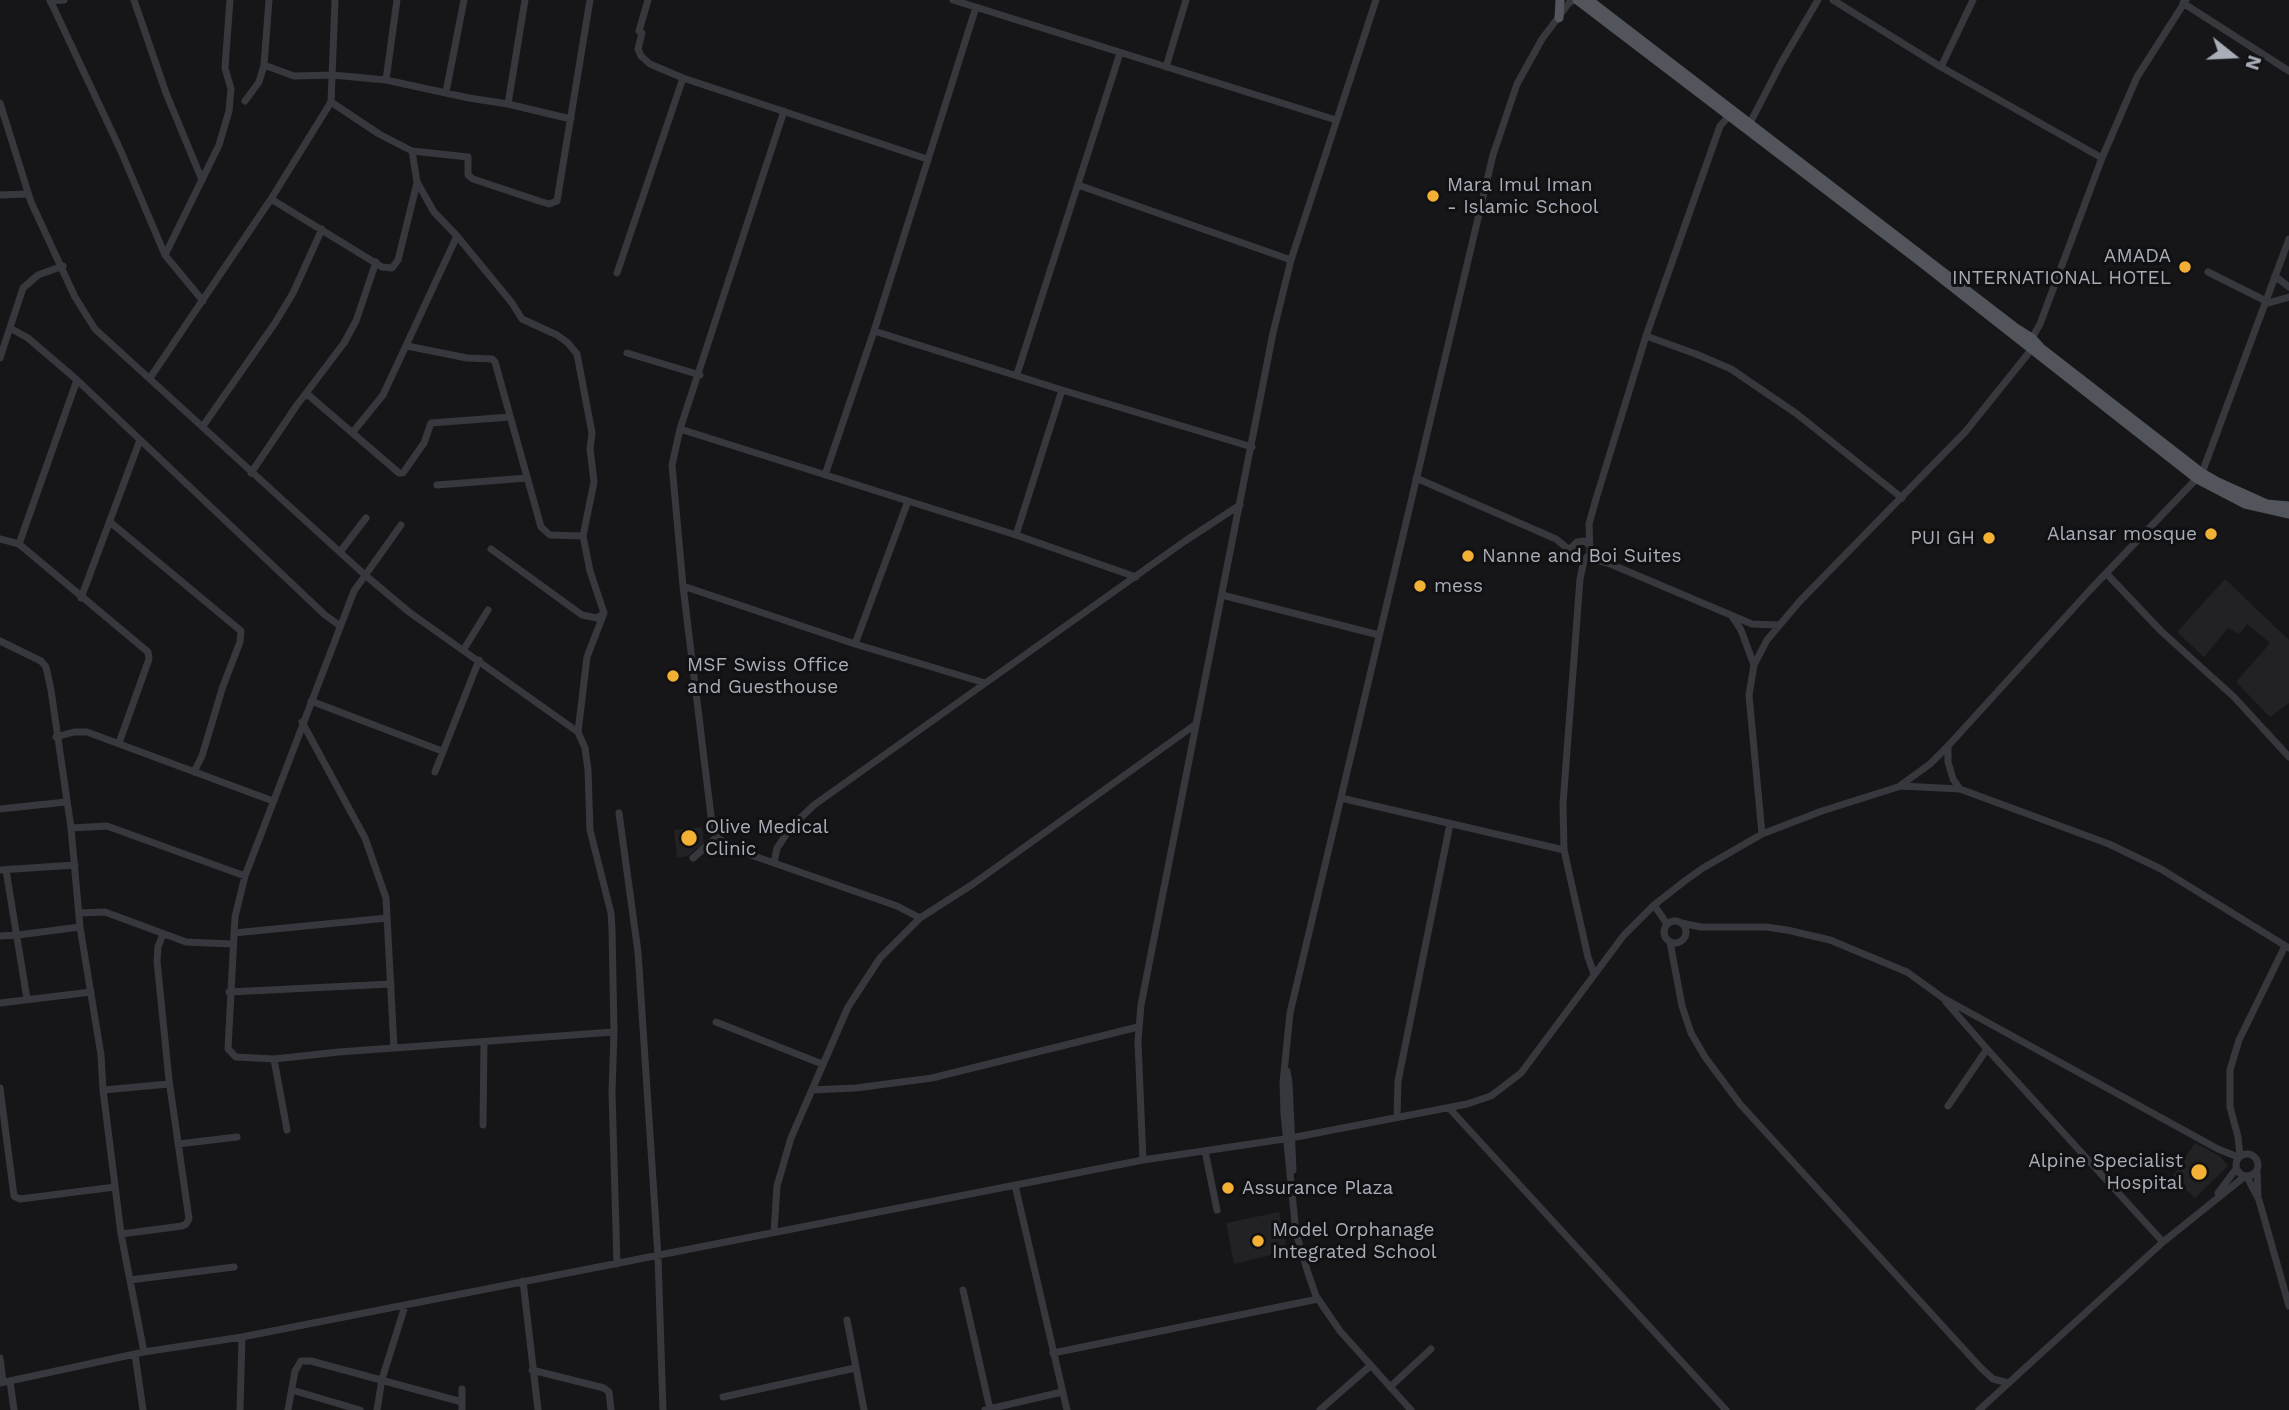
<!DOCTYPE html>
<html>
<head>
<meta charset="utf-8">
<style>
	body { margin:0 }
	#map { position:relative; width:2289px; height:1410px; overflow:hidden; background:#161618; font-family:"Work Sans",sans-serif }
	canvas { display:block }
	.north { position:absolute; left:2198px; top:21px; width:70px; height:70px; -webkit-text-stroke:5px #111113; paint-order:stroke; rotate:108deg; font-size:19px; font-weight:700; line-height:28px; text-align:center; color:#a8adb8 }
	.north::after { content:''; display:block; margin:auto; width:24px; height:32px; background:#a8adb8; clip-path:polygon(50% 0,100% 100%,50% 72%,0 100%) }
</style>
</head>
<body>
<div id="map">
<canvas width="2289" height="1410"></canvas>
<div class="north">N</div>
</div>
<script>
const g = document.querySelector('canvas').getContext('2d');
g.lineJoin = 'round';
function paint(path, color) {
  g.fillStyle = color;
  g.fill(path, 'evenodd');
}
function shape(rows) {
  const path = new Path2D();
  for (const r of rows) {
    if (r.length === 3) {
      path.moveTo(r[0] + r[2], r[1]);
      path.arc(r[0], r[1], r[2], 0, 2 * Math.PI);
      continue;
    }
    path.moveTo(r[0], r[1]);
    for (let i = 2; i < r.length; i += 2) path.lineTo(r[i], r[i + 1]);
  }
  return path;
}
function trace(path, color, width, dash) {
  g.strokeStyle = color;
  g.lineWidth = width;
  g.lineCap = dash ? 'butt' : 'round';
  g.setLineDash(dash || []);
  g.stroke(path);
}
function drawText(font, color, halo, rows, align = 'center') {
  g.font = font + ' "Work Sans",sans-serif';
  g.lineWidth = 6;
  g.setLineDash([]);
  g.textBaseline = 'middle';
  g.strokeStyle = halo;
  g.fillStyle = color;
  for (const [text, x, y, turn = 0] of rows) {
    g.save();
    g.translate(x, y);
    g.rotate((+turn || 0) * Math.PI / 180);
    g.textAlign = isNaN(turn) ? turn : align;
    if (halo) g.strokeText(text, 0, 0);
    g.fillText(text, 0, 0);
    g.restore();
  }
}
paint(shape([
	[2225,579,2289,640,2289,703,2270,717,2236,682,2270,643,2247,624,2239,634,2228,628,2204,657,2177,632],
	[702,827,704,847,697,848,688,856,677,858,674,830],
	[2195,1143,2220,1156,2228,1166,2195,1198,2172,1177],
	[1279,1212,1287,1251,1234,1264,1226,1223]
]), '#222225');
trace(shape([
	[50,0,120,149,165,255],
	[134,0,166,93,202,180],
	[648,0,639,31,642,33,638,49,641,56,650,64,683,78,927,159],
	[953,0,1336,120],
	[1833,0,1941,67,2102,158],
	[50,1,64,0],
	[2183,3,2289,71],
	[264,65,269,0],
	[1166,67,1186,0],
	[1941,67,1973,0],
	[386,80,397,0],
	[446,92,464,0],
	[245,101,259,82,264,65,294,76,332,75,386,80,469,98,508,104,571,119],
	[331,102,379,134,412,151,417,182,434,212,457,236,512,303,522,319,557,335,568,343,577,354,592,433,590,449,594,482,583,536,590,571,604,613,587,657,578,732,585,748,588,770,590,830,611,913,612,929,614,1032,612,1092,617,1264],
	[0,103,31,202,75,297,95,329,365,575,409,612,578,732],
	[508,104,525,0],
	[784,111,680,429,672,465,683,586,712,824,717,837,731,848,897,906,920,918],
	[1750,123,1781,63,1818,0],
	[412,151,468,157,468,175,473,179,539,201,549,204,557,201,590,0],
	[1078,185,1291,260],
	[0,195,28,194],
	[271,199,382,267,392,268,398,260,417,183],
	[2208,272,2266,301],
	[617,273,683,78],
	[2275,276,2289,287],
	[203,301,165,255,219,145,229,111,231,89,225,68,230,0],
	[2265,304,2289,297],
	[10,328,28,338,77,380,325,615,339,625],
	[874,331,1062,390,1252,447],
	[1646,336,1696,354,1731,369,1797,414,1902,498],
	[2032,338,2040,324,2102,158,2137,77,2186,0],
	[407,346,467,358,492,359,495,362,541,527,550,535,583,536],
	[627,353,700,375],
	[0,358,23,288,38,275,63,266],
	[1017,374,1120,53],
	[150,378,271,199,331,102,335,0],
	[306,393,399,473,403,473,424,443,431,423,510,417],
	[203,426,275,323,293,293,322,229],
	[680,429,1016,535,1136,577],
	[353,432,383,395,457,236],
	[251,473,297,405,344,343,356,321,376,262],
	[825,475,874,331,976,7],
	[1416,478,1556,539,1572,552],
	[437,485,527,478],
	[110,522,241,631,240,642,223,686,202,756,194,772],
	[401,525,354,591,245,876,235,917,228,1049,236,1057,274,1059,339,1052,614,1032],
	[1016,535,1062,390],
	[0,539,19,544,148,652,149,659,119,743],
	[19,544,77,380],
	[1588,544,1584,541,1577,542,1572,547,1572,554,1576,559,1584,560,1590,554,1589,524,1596,499,1646,336,1720,126,1729,116],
	[491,549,582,615,597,618,603,614],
	[340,552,366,518],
	[1587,558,1608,563,1752,624,1779,625],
	[1584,560,1580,579,1563,804,1564,850,1588,957,1594,974],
	[2106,573,2161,631,2234,697,2289,757],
	[683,586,855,644,985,683],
	[1222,595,1379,635],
	[81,598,140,440],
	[1732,616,1741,630,1754,665],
	[0,641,41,661,46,667,51,690,71,828,80,927,101,1055,103,1090,121,1234,144,1352],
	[855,644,908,501],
	[464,649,488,610],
	[311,701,442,751],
	[302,722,365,838,386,898,394,1048],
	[56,737,74,732,87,732,273,801],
	[1948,746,1948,762,1953,779,1960,789],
	[435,772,479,660],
	[1901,785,1930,764,1948,746,2090,590,2202,473,2289,239],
	[1341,798,1564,850],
	[0,809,66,802],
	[619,813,638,952,658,1256,663,1410],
	[71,828,107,826,245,876],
	[1762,834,1749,695,1754,665,1767,640,1800,601,1966,431,2031,350],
	[693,858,717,837],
	[774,863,777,848,792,826,814,805,1185,541,1240,505],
	[0,870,75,865],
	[6,870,27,999],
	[1654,905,1667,924],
	[79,913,105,912,186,942,232,944],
	[1675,932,11],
	[1681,923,1701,927,1766,927,1787,930,1830,940,1907,972,1943,998,2218,1149,2238,1157],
	[234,933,387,918],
	[0,936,18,935,80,927],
	[1670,942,1682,1006,1691,1033,1705,1057,1740,1104,1981,1368,1993,1379,2009,1383],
	[229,992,391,984],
	[1946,1002,1987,1049,2163,1242],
	[0,1003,91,992],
	[716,1022,822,1064],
	[274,1059,287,1130],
	[1287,1071,1289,1083,1293,1170],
	[0,1088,14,1196,20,1199,115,1187],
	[103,1090,169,1084],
	[812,1090,856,1088,932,1078,1138,1027],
	[1948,1106,1987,1049],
	[1449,1108,1726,1410],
	[1397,1117,1398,1081,1450,824],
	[483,1125,484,1042],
	[178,1144,237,1137],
	[1205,1151,1217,1210],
	[2247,1165,11],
	[2240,1156,2238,1137,2230,1107,2230,1070,2239,1040,2285,946],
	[1143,1160,1138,1041,1141,1005,1273,333,1291,260,1376,0],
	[2257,1171,2258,1195],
	[2247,1177,2259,1200,2289,1306],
	[1015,1185,1067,1410],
	[2218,1193,2236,1169],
	[774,1232,777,1186,791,1138,848,1007,880,958,920,918,973,884,1196,724],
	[121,1234,182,1226,186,1224,189,1219,169,1080,157,961,158,947,163,934],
	[130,1280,234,1267],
	[523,1281,538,1410],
	[963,1290,990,1409],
	[847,1320,864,1410],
	[1053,1353,1318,1299],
	[135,1354,143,1410],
	[0,1358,3,1382],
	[532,1370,604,1388,609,1392,611,1410],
	[10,1381,14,1410],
	[0,1383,144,1352,242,1337,1143,1160,1291,1138,1467,1104,1491,1096,1521,1073,1624,935,1654,905,1686,880,1703,868,1762,834,1822,811,1901,786,1960,789,2109,844,2161,869,2289,948],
	[1390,1387,1431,1349],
	[462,1389,462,1410],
	[292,1390,360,1410],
	[723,1397,855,1368],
	[240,1410,242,1337],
	[288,1410,295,1371,301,1361,311,1361,462,1402],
	[377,1410,382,1379,405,1306],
	[985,1410,1062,1392],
	[1320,1410,1370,1366],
	[1411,1410,1340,1331,1316,1296,1308,1273,1296,1233,1284,1114,1283,1082,1290,1013,1493,155,1517,84,1542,39,1569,3,1574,0],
	[1979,1410,2163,1242,2244,1177]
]), '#37383d', 7);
trace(shape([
	[1577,0,1918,260,2197,479,2245,504,2289,514],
	[1589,0,2016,328,2032,338,2041,348,2202,473,2216,481,2267,504,2289,506],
	[1559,18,1560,0]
]), '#53555c', 9);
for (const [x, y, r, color] of [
	[1433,196,7,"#f2b134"],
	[2185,267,7,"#f2b134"],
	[2211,534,7,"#f2b134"],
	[1989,538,7,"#f2b134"],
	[1468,556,7,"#f2b134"],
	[1420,586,7,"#f2b134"],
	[673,676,7,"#f2b134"],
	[689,838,9,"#f2b134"],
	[2199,1172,9,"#f2b134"],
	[1228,1188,7,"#f2b134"],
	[1258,1241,7,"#f2b134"]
]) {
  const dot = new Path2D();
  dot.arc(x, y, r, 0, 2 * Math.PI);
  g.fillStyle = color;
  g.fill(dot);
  trace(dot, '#111113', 2.5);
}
drawText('19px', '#a8adb8', '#111113', [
	["Mara Imul Iman",1447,185],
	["- Islamic School",1447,207],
	["AMADA",2171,256,"right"],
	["INTERNATIONAL HOTEL",2171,278,"right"],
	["Alansar mosque",2197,534,"right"],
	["PUI GH",1975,538,"right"],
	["Nanne and Boi Suites",1482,556],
	["mess",1434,586],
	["MSF Swiss Office",687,665],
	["and Guesthouse",687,687],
	["Olive Medical",705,827],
	["Clinic",705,849],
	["Alpine Specialist",2183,1161,"right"],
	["Hospital",2183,1183,"right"],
	["Assurance Plaza",1242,1188],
	["Model Orphanage",1272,1230],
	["Integrated School",1272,1252]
], 'left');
</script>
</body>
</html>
